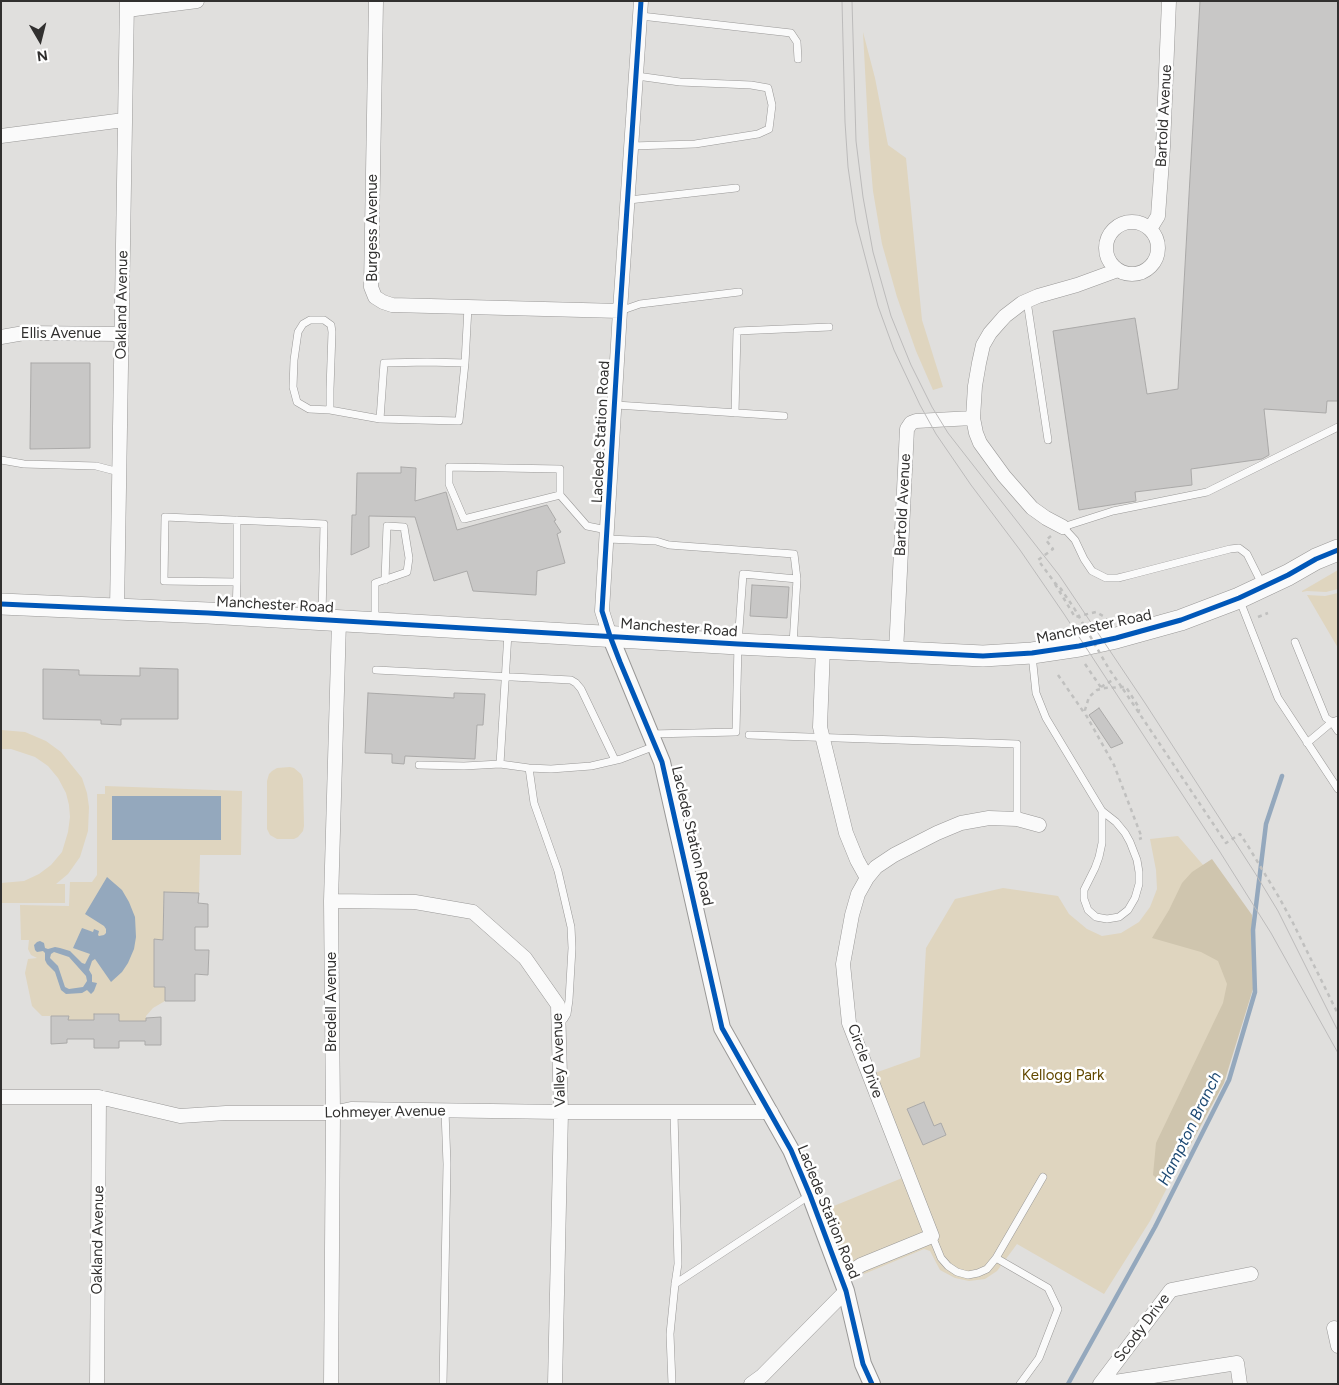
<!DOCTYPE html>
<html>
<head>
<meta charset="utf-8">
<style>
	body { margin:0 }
	#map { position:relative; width:1339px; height:1385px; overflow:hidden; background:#e0dfdd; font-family:Figtree,sans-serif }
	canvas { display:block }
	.frame { position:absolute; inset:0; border:2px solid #31302f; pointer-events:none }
	.north { position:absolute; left:15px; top:15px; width:50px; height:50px; -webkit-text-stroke:4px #fff; paint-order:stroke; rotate:172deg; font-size:14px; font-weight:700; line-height:20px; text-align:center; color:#31302f }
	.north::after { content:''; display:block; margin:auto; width:18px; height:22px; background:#31302f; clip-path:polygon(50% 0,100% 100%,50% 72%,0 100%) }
</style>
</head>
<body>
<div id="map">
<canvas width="1339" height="1385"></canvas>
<div class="frame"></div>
<div class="north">N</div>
</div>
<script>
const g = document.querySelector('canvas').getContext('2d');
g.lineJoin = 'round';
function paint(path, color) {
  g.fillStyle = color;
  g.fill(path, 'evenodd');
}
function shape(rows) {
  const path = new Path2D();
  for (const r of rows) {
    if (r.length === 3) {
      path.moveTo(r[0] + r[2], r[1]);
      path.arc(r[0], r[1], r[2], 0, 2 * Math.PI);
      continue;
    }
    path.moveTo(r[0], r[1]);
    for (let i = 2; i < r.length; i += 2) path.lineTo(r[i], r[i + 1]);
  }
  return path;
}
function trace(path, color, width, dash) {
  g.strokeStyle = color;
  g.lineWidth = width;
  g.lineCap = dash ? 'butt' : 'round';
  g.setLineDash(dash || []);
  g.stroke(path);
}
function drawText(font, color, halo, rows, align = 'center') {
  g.font = font + ' Figtree,sans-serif';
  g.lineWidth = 5;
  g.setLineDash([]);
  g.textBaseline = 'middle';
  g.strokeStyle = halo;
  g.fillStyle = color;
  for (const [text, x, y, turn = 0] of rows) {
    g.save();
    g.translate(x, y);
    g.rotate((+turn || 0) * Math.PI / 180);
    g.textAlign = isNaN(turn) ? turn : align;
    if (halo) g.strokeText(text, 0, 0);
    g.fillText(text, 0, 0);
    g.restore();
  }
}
paint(shape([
	[863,32,875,78,888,145,906,158,922,320,943,387,933,390,916,351,897,297,882,244,873,191,869,145],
	[1338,570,1338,589,1326,592,1307,591,1302,592,1302,591],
	[1338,593,1338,648,1307,595,1325,596],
	[1,730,25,732,46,741,61,752,82,778,87,793,89,807,88,831,80,857,68,874,56,884,65,884,65,903,1,903,1,883,24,881,39,874,51,865,62,852,68,832,70,817,69,805,66,793,58,778,48,766,35,757,11,749,1,749],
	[290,767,294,768,301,774,303,779,304,826,303,831,298,837,294,839,277,839,270,835,267,829,267,781,269,774,272,771,277,768],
	[105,786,242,791,241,855,200,855,199,893,164,893,163,940,154,940,154,986,165,987,165,1001,153,1008,146,1016,146,1021,119,1021,118,1014,94,1014,94,1020,68,1020,68,1016,42,1016,32,1006,25,973,28,959,37,958,31,955,28,949,29,940,21,940,20,905,69,906,70,882,92,882,97,875,97,794,105,794],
	[1178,836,1248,917,1220,1085,1150,1221,1104,1294,1017,1244,997,1271,985,1279,969,1281,955,1278,940,1270,930,1251,924,1249,864,1274,853,1261,846,1262,824,1210,912,1174,872,1074,920,1057,926,948,955,899,1003,888,1058,896,1069,914,1087,929,1102,936,1121,933,1139,922,1150,907,1157,889,1156,870,1150,839]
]), '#dfd5bf');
paint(shape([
	[1212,859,1252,915,1253,989,1224,1083,1167,1188,1153,1175,1156,1143,1223,1003,1227,984,1218,961,1201,952,1152,938,1169,910,1182,883,1192,872]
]), '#cfc5ae');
paint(shape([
	[112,796,221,796,221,840,112,840],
	[107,877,122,890,129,902,135,917,136,937,134,949,128,963,122,972,111,982,95,959,92,961,89,970,92,975,92,982,97,983,94,991,91,994,87,990,82,993,66,994,61,990,55,972,47,964,45,960,45,953,43,951,37,952,35,950,34,945,37,942,40,941,44,943,45,948,48,949,55,947,60,948,70,951,82,963,85,964,90,954,73,948,82,928,93,932,94,929,99,931,98,935,99,936,104,935,106,933,106,929,104,926,85,914],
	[54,952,69,957,86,976,87,981,83,987,69,989,65,987,58,966,50,958,51,954]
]), '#94a8bd');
trace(shape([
	[1068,1384,1155,1227,1229,1080,1255,992,1253,930,1266,824,1282,776]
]), '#94a8bd', 4.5);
const building = shape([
	[1200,1,1338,1,1338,401,1327,401,1326,413,1264,409,1269,455,1262,459,1191,469,1192,485,1135,492,1136,501,1079,510,1053,331,1135,318,1147,394,1178,389,1200,1],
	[31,363,90,363,90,448,30,449,31,363],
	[401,467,416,468,415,501,446,492,457,530,547,505,556,520,554,521,561,532,557,534,565,563,537,571,536,595,473,591,467,571,434,581,415,517,369,516,369,547,351,555,352,515,356,515,357,473,401,473,401,467],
	[752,585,789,587,787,618,750,616,752,585],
	[140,668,178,669,178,719,121,719,121,725,101,724,101,720,43,719,43,669,79,670,79,675,140,676,140,668],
	[368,693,454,698,454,693,485,694,483,725,477,725,475,759,405,756,404,764,392,763,392,754,365,753,368,693],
	[1099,708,1123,743,1111,748,1089,715,1099,708],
	[164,892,199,893,198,903,208,904,208,927,195,927,195,950,209,950,208,975,195,974,195,1001,165,1001,165,987,154,987,154,939,163,940,164,892],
	[94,1014,119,1014,119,1021,146,1021,146,1018,161,1017,161,1045,145,1045,145,1041,119,1041,119,1048,94,1048,94,1039,67,1039,67,1043,51,1044,51,1016,69,1016,68,1020,94,1020,94,1014],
	[924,1102,934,1126,941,1123,946,1135,923,1145,907,1109,924,1102]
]);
paint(building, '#c8c7c6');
trace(building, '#aaa9a8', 1);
const service = shape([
	[641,16,791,33,797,42,798,59],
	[632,146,695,144,758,134,769,129,772,105,768,88,751,85,680,82,637,76],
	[629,200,736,188],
	[1027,301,1048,440],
	[620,311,640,304,739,292],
	[616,405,784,416],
	[330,410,330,389,332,332,331,325,324,320,310,320,303,324,298,332,294,360,293,387,297,402,309,409,330,410,380,419,384,363,427,362,465,363,468,307],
	[735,413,737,331,829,327],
	[380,419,459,421,465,363],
	[1,460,24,464,96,466,119,472],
	[560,495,560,469,449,467,449,484,464,519,560,495,587,526,607,530],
	[607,539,656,541,669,545,794,554,797,579],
	[237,582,237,520],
	[1262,584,1247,554,1239,548,1230,549,1130,575,1118,578,1106,578,1092,571,1084,559,1075,540,1063,527,1113,511,1207,492,1338,427],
	[1240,601,1278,698,1338,789],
	[236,613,237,582,164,581,165,517,324,524,322,617],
	[375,620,375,583,407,572,409,558,404,527,387,526,385,580],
	[508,633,500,764,529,768,551,769,591,766,621,759,655,746],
	[1295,642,1326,718,1332,722,1338,720],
	[1032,655,1036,693,1046,718,1102,811,1116,822,1125,833,1130,842,1137,860,1139,872,1139,884,1135,898,1128,910,1119,917,1107,919,1096,917,1088,910,1084,899,1084,890,1095,868,1099,857,1102,843,1102,811],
	[376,670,571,680,576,683,581,689,615,760],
	[651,734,736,732,738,644,743,574,797,579,793,644],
	[749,735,1017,744,1017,819],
	[1307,743,1332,722,1338,731],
	[419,765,464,766,500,764],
	[529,768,534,803,558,871,571,927,572,948,569,1000,567,1014,564,1019,559,1023],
	[932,1236,941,1258,948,1266,957,1272,968,1275,978,1273,987,1269,996,1258,1043,1177],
	[996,1258,1048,1288,1058,1309,1039,1358,1020,1384],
	[675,1284,810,1195],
	[443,1384,447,1164,445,1111],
	[672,1384,670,1334,675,1284,678,1264,674,1113]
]);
const minor = shape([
	[376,1,371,287,375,297,383,302,392,305,620,311],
	[127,10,197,1],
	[1,136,124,120],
	[1132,248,26],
	[1150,229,1158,216,1163,147,1169,1],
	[1,337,24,333,121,334],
	[973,418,976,433,980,443,1004,476,1032,508,1046,518,1063,527],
	[117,609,127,1],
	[610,636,602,611,620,311,641,1],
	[823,648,820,727,846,833,857,860,867,878],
	[896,652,907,429,911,423,916,421,973,418,975,386,979,363,983,345,990,333,997,325,1005,316,1022,303,1038,296,1077,285,1118,270],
	[331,901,415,902,473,912,525,958,558,1005,561,1112,555,1384],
	[1,1097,99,1097,180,1116,226,1113,333,1113,351,1109,561,1112,771,1112],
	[842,1278,861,1265,932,1236,849,1023,843,964,852,915,858,894,867,878,876,867,894,855,937,833,961,823,989,818,1017,819,1039,825],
	[1334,1328,1338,1346],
	[97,1384,99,1097],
	[331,1384,333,1113,331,901,339,621],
	[751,1384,762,1376,846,1291],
	[1100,1384,1171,1290,1251,1274],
	[1102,1384,1237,1363,1240,1384]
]);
const tertiary = shape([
	[610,636,662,762,722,1028,791,1150,810,1195,846,1291,863,1364,872,1384]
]);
const primary = shape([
	[1,604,208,613,738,644,983,656,1032,653,1079,646,1116,638,1181,620,1239,598,1288,575,1316,559,1338,550]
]);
trace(service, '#999897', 8);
trace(minor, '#999897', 15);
trace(tertiary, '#999897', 18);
trace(primary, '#999897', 22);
trace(shape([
	[1051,536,1046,540,1053,549,1038,560,1055,583,1061,589,1074,608],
	[1055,584,1075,617,1096,612,1103,616,1109,623],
	[1258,617,1268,613],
	[1085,664,1102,689],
	[1058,675,1085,714],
	[1101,687,1116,678],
	[1123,689,1226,843,1240,834,1248,846,1280,899,1293,923,1338,1014],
	[1138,713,1139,710,1138,706,1126,687,1123,687,1105,688,1097,690,1089,697,1085,710,1086,715,1114,765,1142,838,1139,839]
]), '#c0c0bf', 2.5, [4, 4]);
trace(service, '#fafafa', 7);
trace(minor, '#fafafa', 14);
trace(tertiary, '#fafafa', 16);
trace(primary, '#fafafa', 21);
trace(shape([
	[842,1,845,122,848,167,856,222,878,306,894,350,920,405,936,434,971,485,1020,550,1064,614,1220,852,1271,933,1338,1053],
	[852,1,856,141,863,197,873,252,891,316,911,365,932,407,948,433,1059,575,1145,703,1255,873,1278,911,1338,1031]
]), '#bcbbbb', 1);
trace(shape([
	[1074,608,1109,669,1123,689]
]), '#c0c0bf', 2.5, [4, 4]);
trace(shape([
	[641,1,620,311,602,611,610,636,620,662,662,762,722,1028,791,1150,810,1195,846,1291,863,1364,872,1384],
	[1,604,208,613,738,644,983,656,1032,653,1079,646,1116,638,1181,620,1239,598,1288,575,1316,559,1338,550]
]), '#0057b8', 5);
drawText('15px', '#31302f', '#fff', [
	["Bartold Avenue",1164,116,-87],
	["Burgess Avenue",373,228,-90],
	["Oakland Avenue",122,305,-89],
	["Ellis Avenue",61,334],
	["Laclede Station Road",601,432,-87],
	["Bartold Avenue",903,505,-87],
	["Manchester Road",275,605,3],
	["Manchester Road",1094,627,-12],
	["Manchester Road",679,628,4],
	["Laclede Station Road",692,836,77],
	["Bredell Avenue",332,1002,-90],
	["Valley Avenue",559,1060,-92],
	["Circle Drive",865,1061,70],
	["Lohmeyer Avenue",385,1112,-1],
	["Laclede Station Road",828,1212,68],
	["Oakland Avenue",98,1240,-89],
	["Scody Drive",1142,1328,-53]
]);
drawText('15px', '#624800', '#fff', [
	["Kellogg Park",1063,1076]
]);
drawText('italic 16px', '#1d4973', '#fff', [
	["Hampton Branch",1190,1129,-64]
]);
</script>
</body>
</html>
